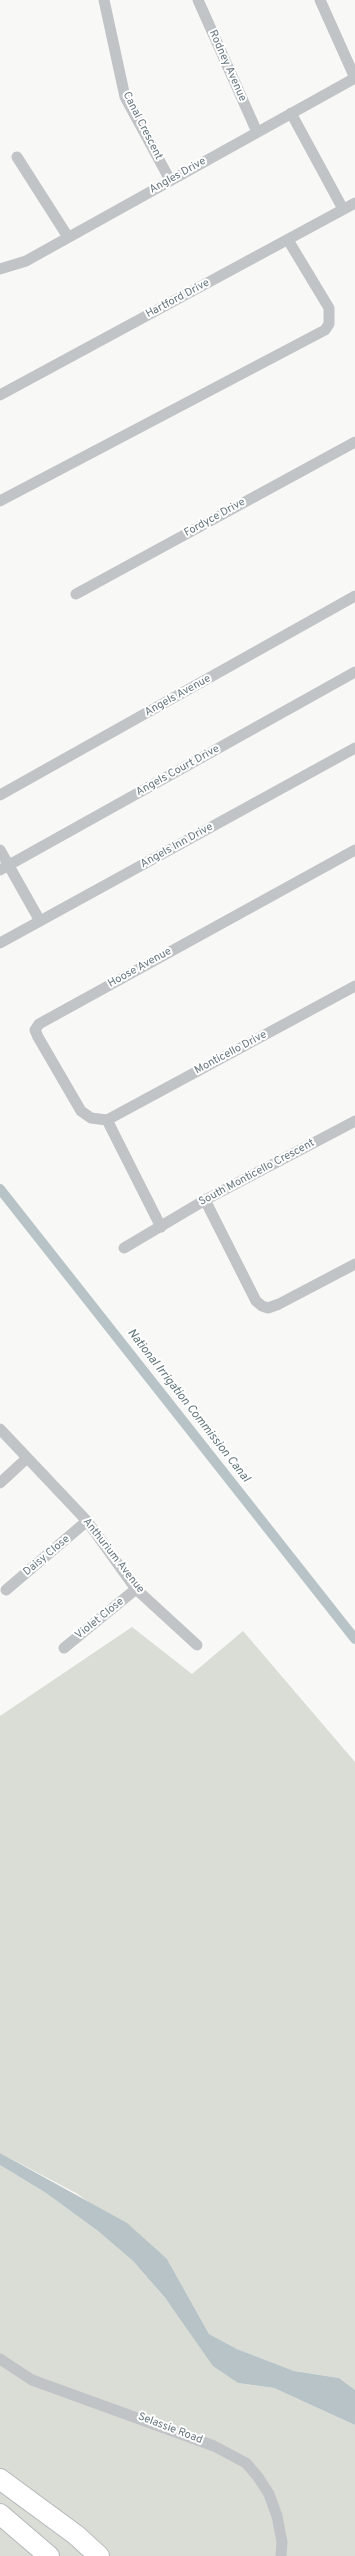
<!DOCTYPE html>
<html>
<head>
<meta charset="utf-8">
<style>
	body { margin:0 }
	canvas { display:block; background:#f8f8f6 }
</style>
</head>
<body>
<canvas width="355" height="2556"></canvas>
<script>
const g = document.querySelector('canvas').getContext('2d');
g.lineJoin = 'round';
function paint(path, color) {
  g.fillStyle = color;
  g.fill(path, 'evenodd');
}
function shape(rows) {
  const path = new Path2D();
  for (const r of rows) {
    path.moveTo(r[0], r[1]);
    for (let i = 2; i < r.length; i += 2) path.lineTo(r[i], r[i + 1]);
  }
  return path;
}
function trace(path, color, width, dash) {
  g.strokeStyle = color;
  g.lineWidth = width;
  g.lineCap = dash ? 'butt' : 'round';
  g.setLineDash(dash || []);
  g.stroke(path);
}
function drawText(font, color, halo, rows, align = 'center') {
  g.font = font + ' Overpass,sans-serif';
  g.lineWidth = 4;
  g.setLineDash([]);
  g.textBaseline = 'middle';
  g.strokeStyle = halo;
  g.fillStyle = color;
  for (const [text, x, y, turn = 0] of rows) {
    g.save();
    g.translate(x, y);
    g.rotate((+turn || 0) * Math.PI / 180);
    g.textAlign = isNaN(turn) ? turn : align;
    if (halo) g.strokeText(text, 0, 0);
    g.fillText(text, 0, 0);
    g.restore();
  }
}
paint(shape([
	[132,1627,192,1674,243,1631,355,1762,355,2390,339,2378,294,2371,237,2349,209,2334,167,2259,76,2193,0,2153,0,1716],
	[0,2165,46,2193,98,2231,133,2261,238,2383,274,2388,355,2425,355,2556,0,2556]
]), '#d9ddd6');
paint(shape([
	[0,2153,127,2223,167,2259,209,2334,237,2349,294,2371,339,2378,355,2390,355,2425,274,2388,238,2383,213,2366,166,2299,133,2261,98,2231,46,2193,0,2165]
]), '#b7c3c6');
trace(shape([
	[0,1189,355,1639]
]), '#b7c3c6', 10);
const highway = shape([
	[0,2479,76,2535,99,2556],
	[0,2514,49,2556]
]);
trace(highway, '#b3b8ba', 22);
trace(shape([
	[104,0,125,97,170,180],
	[198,0,257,132],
	[320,0,355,78],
	[291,113,343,209],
	[17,157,68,237],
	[0,269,26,261,355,78],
	[0,395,355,203],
	[0,501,325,330,329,324,329,308,288,240],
	[76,594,355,442],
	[0,795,355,596],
	[0,850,40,921],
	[0,870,355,672],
	[0,943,355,748],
	[107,1120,91,1118,81,1111,38,1037,35,1030,39,1024,355,850],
	[107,1120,355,986],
	[107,1120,161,1227],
	[205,1200,256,1301,262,1306,268,1308,279,1304,355,1264],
	[124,1248,205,1200,355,1121],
	[0,1429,87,1521,136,1589,197,1645],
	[0,1483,26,1459],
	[6,1590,87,1521],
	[64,1648,136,1589],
	[0,2359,32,2380,214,2446,246,2463,258,2477,269,2494,277,2516,282,2542,281,2556]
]), '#c0c4c7', 11);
trace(highway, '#fff', 20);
drawText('11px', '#66767e', '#fff', [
	["Rodney Avenue",227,66,66],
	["Canal Crescent",142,126,63],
	["Angles Drive",178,176,-29],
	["Hartford Drive",178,299,-28],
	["Fordyce Drive",215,518,-29],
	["Angels Avenue",178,696,-29],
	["Angels Court Drive",178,771,-29],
	["Angels Inn Drive",177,846,-29],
	["Hoose Avenue",140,968,-29],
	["Monticello Drive",231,1053,-28],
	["South Monticello Crescent",257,1173,-28],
	["Daisy Close",47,1556,-40],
	["Anthurium Avenue",113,1556,52],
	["Violet Close",100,1619,-39],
	["Selassie Road",170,2429,21]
]);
drawText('italic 12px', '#617578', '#fff', [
	["National Irrigation Commission Canal",188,1406,52]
]);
</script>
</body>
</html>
